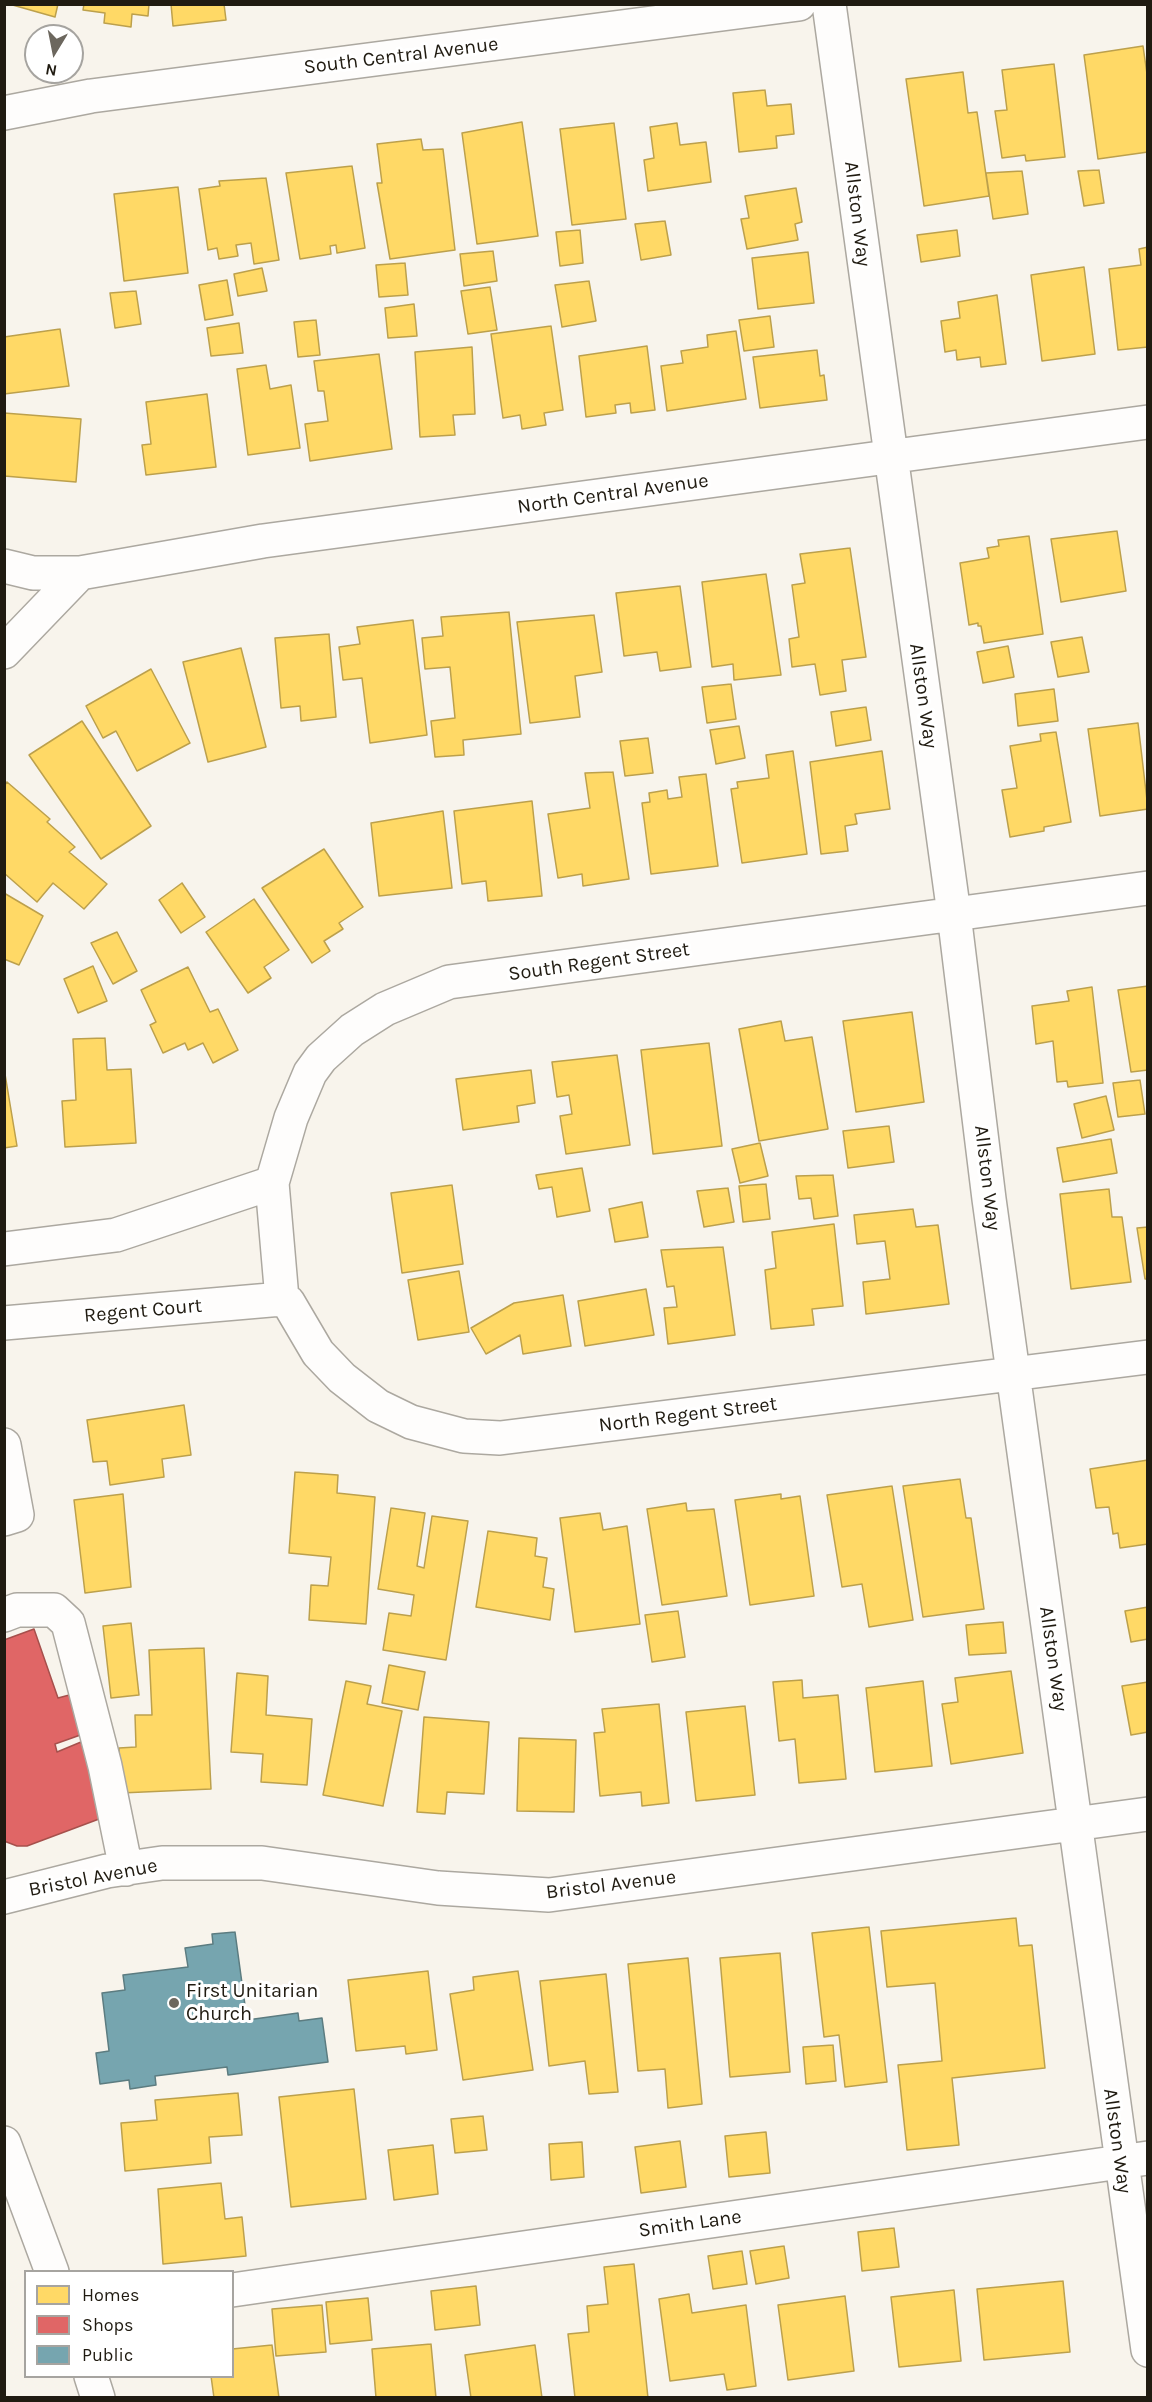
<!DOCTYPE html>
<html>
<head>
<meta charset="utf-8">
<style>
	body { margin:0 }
	#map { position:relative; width:1152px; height:2402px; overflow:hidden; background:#f8f4ec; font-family:Karla,sans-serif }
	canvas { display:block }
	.frame { position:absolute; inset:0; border:6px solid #201b11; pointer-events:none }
	.legend { position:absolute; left:24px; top:2270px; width:210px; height:108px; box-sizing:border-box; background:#fff; border:2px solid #a6a4a0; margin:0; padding:8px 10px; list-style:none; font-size:18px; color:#201b11 }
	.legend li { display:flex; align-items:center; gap:12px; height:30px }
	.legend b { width:30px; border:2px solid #a6a4a0 }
	.north { position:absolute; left:24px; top:24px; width:60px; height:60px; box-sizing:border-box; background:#fff; border:2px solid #a6a4a0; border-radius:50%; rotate:190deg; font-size:16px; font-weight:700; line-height:24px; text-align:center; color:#201b11 }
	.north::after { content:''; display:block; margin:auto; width:21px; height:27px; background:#6c675e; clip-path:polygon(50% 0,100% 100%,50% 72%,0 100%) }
</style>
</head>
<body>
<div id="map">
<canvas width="1152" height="2402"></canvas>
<div class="frame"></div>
<ul class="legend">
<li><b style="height:16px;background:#ffd966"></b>Homes</li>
<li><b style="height:16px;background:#e06666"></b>Shops</li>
<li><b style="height:16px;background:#76a5af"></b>Public</li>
</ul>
<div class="north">N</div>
</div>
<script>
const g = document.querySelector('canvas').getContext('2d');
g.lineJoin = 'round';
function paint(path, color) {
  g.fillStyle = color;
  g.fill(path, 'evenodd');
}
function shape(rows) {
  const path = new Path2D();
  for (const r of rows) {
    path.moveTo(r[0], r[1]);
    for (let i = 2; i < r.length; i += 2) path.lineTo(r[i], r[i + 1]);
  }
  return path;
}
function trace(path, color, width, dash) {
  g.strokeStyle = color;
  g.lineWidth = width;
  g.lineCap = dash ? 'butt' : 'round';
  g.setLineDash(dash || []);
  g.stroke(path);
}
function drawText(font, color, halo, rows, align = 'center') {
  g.font = font + ' Karla,sans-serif';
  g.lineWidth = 6;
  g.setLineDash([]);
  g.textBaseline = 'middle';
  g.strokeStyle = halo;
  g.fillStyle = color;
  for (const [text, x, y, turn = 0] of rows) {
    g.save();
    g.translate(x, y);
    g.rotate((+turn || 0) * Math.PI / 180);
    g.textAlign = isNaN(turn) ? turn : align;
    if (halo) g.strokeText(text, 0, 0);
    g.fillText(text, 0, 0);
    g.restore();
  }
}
const homes = shape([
	[9,4,58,4,55,17,9,4],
	[84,4,149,4,148,16,132,14,131,27,104,23,105,13,83,10,84,4],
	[171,4,224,4,226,20,173,26,171,4],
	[1143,46,1148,81,1148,152,1098,159,1084,55,1143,46],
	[1054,64,1065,157,1026,161,1025,155,1002,158,995,111,1007,110,1002,70,1054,64],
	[963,72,968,113,977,112,989,196,924,206,906,79,963,72],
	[765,90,767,106,791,104,794,134,776,136,777,148,739,152,733,93,765,90],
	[522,122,538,236,477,244,462,133,522,122],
	[614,123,626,219,572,225,560,129,614,123],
	[677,123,680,145,706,142,711,182,648,191,644,160,654,158,650,127,677,123],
	[421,139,423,150,443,149,455,250,390,259,377,183,382,183,377,144,421,139],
	[352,166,365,248,337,253,336,245,330,246,331,254,300,259,286,173,352,166],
	[1099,170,1104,203,1084,206,1078,171,1099,170],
	[1022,171,1028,214,993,219,986,173,1022,171],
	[266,178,279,260,254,264,251,243,236,245,238,256,219,259,217,248,208,250,199,189,220,186,219,181,266,178],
	[178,187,188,273,124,281,114,194,178,187],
	[796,188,802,222,795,224,798,240,747,249,741,219,749,218,745,196,796,188],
	[665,221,671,255,641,260,635,224,665,221],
	[580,230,583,263,560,266,556,232,580,230],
	[957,230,960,256,921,262,917,235,957,230],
	[1148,247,1148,347,1118,350,1109,269,1141,265,1139,249,1148,247],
	[493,251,497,281,464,286,460,254,493,251],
	[808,252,814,303,758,309,752,258,808,252],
	[405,263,408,295,379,297,376,265,405,263],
	[1084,267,1095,354,1042,361,1031,275,1084,267],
	[262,268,267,291,238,296,234,274,262,268],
	[227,280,233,315,205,320,199,285,227,280],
	[589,281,596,321,562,327,555,285,589,281],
	[490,287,497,330,468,334,461,291,490,287],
	[136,291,141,324,115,328,110,293,136,291],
	[997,295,1006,364,981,367,980,357,957,360,956,350,945,352,941,321,960,318,958,302,997,295],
	[414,304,417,336,388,338,385,308,414,304],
	[770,316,774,347,744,351,739,320,770,316],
	[316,320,320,355,298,357,294,322,316,320],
	[239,323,243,353,211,356,207,328,239,323],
	[551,326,563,410,544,413,546,425,522,429,520,415,503,418,491,334,551,326],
	[60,329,69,386,4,394,4,337,60,329],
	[736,331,746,399,667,411,661,366,683,363,681,351,708,347,707,335,736,331],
	[647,346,655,410,631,413,630,403,615,405,616,413,586,417,579,356,647,346],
	[472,347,475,414,453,415,455,435,420,437,415,352,472,347],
	[817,350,820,376,824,375,827,400,760,408,753,357,817,350],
	[379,354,392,449,310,461,305,424,328,421,324,391,318,391,314,361,379,354],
	[266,365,270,389,291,385,300,448,248,455,237,369,266,365],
	[207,394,216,467,146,475,142,445,151,444,146,402,207,394],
	[4,413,81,419,76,482,4,476,4,413],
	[1117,531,1126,591,1061,602,1051,539,1117,531],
	[1029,536,1043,634,984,643,981,626,978,626,978,623,969,625,960,563,989,558,987,548,999,546,998,540,1029,536],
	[850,548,866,657,842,660,846,691,820,695,815,664,792,667,789,639,799,637,792,585,805,583,800,554,850,548],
	[766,574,781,675,734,680,733,664,712,667,702,582,766,574],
	[680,586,691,667,660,671,657,652,624,656,616,593,680,586],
	[509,612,521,734,463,740,464,755,435,757,431,721,455,718,450,667,425,669,422,638,443,636,441,617,509,612],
	[594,615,602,672,575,676,580,717,530,723,517,622,594,615],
	[413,620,427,735,370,743,362,678,343,680,339,647,360,644,357,627,413,620],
	[329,634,336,717,301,721,300,706,281,708,275,638,329,634],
	[1082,637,1089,672,1058,677,1051,642,1082,637],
	[1008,646,1014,677,983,683,977,652,1008,646],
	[241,648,266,747,208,762,183,662,241,648],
	[151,669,190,743,137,771,116,731,103,738,86,706,151,669],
	[731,684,736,719,707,723,702,687,731,684],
	[1054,689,1058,721,1018,726,1015,694,1054,689],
	[866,707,871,740,836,746,831,712,866,707],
	[82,721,151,826,101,859,29,755,82,721],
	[1138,723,1148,809,1100,816,1088,729,1138,723],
	[739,726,745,758,716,764,710,730,739,726],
	[1056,732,1071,822,1044,827,1044,831,1010,837,1002,790,1017,788,1010,746,1041,741,1040,734,1056,732],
	[648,738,653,773,625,776,620,741,648,738],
	[793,751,807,854,742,863,731,789,738,788,737,782,769,778,766,755,793,751],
	[882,751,890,809,855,814,857,824,845,826,848,851,821,854,810,762,882,751],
	[613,772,629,879,583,886,582,874,558,878,548,814,590,808,585,773,613,772],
	[706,774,718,866,651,874,642,803,650,802,649,793,667,790,668,799,682,797,679,777,706,774],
	[7,782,50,819,47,822,75,847,69,852,107,884,84,909,53,883,37,902,4,873,4,786,7,782],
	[532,801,542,896,488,901,486,881,462,884,454,811,532,801],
	[443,811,452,888,379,896,371,823,443,811],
	[324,849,363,907,339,923,343,929,324,941,330,951,312,963,262,888,324,849],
	[182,883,205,917,181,933,159,900,182,883],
	[4,893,43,916,19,965,4,959,4,893],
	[254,899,289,950,264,967,271,978,248,993,206,932,254,899],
	[117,932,137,971,113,984,91,943,117,932],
	[93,966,107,1001,78,1013,64,979,93,966],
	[188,967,210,1012,218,1009,238,1050,213,1063,203,1043,188,1050,185,1043,163,1053,150,1025,156,1022,141,990,188,967],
	[1148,986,1148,1070,1131,1072,1118,990,1148,986],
	[1092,987,1103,1083,1068,1087,1067,1081,1057,1082,1053,1041,1036,1044,1032,1006,1069,1001,1067,991,1092,987],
	[912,1012,924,1102,856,1112,843,1021,912,1012],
	[781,1021,785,1041,812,1037,828,1129,759,1141,739,1029,781,1021],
	[105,1038,107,1070,131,1069,136,1143,65,1147,62,1101,76,1100,73,1039,105,1038],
	[709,1043,722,1146,653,1154,641,1050,709,1043],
	[617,1055,630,1145,566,1154,560,1116,572,1114,569,1095,557,1097,552,1062,617,1055],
	[4,1068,17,1146,4,1148,4,1068],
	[531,1070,535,1103,517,1106,519,1122,463,1130,456,1079,531,1070],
	[1140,1080,1145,1114,1118,1117,1113,1083,1140,1080],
	[1106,1096,1114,1130,1082,1138,1074,1104,1106,1096],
	[889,1126,894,1162,848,1168,843,1131,889,1126],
	[1111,1139,1117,1173,1063,1182,1057,1148,1111,1139],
	[760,1143,768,1176,740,1183,732,1149,760,1143],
	[582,1168,590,1211,557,1217,552,1187,539,1189,536,1175,582,1168],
	[833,1175,838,1216,814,1219,811,1198,799,1199,796,1176,833,1175],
	[766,1184,770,1219,743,1222,739,1186,766,1184],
	[452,1185,463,1264,402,1273,391,1193,452,1185],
	[728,1188,734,1222,704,1227,697,1191,728,1188],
	[1109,1189,1112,1217,1122,1217,1131,1282,1071,1289,1060,1194,1109,1189],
	[642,1202,648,1237,615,1242,609,1209,642,1202],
	[913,1209,916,1227,938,1225,949,1304,866,1314,863,1282,890,1279,885,1241,857,1244,854,1215,913,1209],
	[834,1224,843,1306,812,1309,814,1325,771,1329,765,1270,776,1268,772,1232,834,1224],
	[1148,1227,1148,1279,1145,1279,1137,1228,1148,1227],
	[723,1247,735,1335,668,1344,664,1308,677,1307,674,1286,667,1287,661,1250,723,1247],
	[459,1271,469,1332,418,1340,408,1280,459,1271],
	[646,1289,654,1335,585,1346,578,1301,646,1289],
	[563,1295,571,1346,523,1354,520,1335,486,1354,471,1328,514,1303,563,1295],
	[184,1405,191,1455,162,1459,164,1477,110,1485,107,1461,93,1462,87,1420,184,1405],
	[1148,1460,1148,1544,1120,1548,1118,1533,1113,1534,1109,1507,1096,1508,1090,1469,1148,1460],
	[295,1472,338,1475,337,1493,375,1497,366,1624,309,1620,311,1585,328,1586,331,1557,289,1553,295,1472],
	[960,1479,966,1518,971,1518,984,1609,923,1617,903,1486,960,1479],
	[892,1486,913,1620,869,1627,862,1584,842,1587,827,1495,892,1486],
	[123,1494,131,1587,85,1593,74,1500,123,1494],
	[781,1494,781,1499,800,1496,814,1596,750,1605,735,1500,781,1494],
	[686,1503,687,1511,714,1509,727,1596,662,1605,647,1509,686,1503],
	[391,1508,425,1513,417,1566,424,1568,432,1516,468,1521,446,1660,383,1650,389,1613,411,1616,414,1595,378,1589,391,1508],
	[600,1513,603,1530,627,1526,640,1624,575,1632,560,1518,600,1513],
	[488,1531,537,1538,535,1556,547,1558,543,1587,554,1589,550,1620,476,1607,488,1531],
	[1148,1607,1148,1639,1131,1642,1125,1611,1148,1607],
	[678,1611,685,1657,652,1662,645,1615,678,1611],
	[1003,1622,1006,1653,969,1655,966,1625,1003,1622],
	[131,1623,139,1695,111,1698,103,1626,131,1623],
	[204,1648,211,1789,121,1793,119,1748,136,1747,135,1715,152,1715,149,1650,204,1648],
	[389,1665,425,1672,418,1710,382,1703,389,1665],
	[1011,1671,1023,1753,951,1764,942,1704,958,1702,955,1678,1011,1671],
	[237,1673,268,1676,266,1715,312,1719,307,1785,261,1782,263,1754,231,1752,237,1673],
	[802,1680,803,1698,838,1695,846,1779,799,1783,795,1739,779,1741,773,1682,802,1680],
	[346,1681,371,1686,367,1704,402,1711,383,1806,323,1795,346,1681],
	[923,1681,932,1766,875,1772,866,1688,923,1681],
	[1148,1682,1148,1732,1131,1735,1122,1686,1148,1682],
	[659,1704,669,1803,642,1806,641,1792,600,1796,594,1733,605,1732,602,1709,659,1704],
	[745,1706,755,1795,696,1801,686,1712,745,1706],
	[424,1717,489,1722,484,1794,447,1792,445,1814,417,1812,424,1717],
	[519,1738,576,1740,574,1812,517,1811,519,1738],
	[1016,1918,1019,1946,1032,1945,1045,2068,952,2078,959,2145,907,2150,898,2065,942,2061,935,1983,887,1987,881,1931,1016,1918],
	[869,1927,887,2082,845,2087,839,2035,824,2037,812,1933,869,1927],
	[780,1953,790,2072,730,2077,720,1958,780,1953],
	[688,1958,702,2104,668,2108,665,2069,638,2071,628,1964,688,1958],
	[428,1971,437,2050,406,2054,405,2046,356,2051,348,1980,428,1971],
	[518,1971,533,2070,463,2080,450,1994,474,1990,473,1977,518,1971],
	[606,1974,618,2092,589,2094,585,2061,549,2066,540,1981,606,1974],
	[833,2045,836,2081,806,2084,803,2047,833,2045],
	[354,2089,366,2199,291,2207,279,2097,354,2089],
	[238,2093,242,2135,209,2137,211,2163,125,2171,121,2123,157,2120,155,2100,238,2093],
	[483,2116,487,2150,455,2153,451,2119,483,2116],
	[766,2132,770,2173,729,2177,725,2136,766,2132],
	[680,2141,686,2187,641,2193,635,2147,680,2141],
	[582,2142,584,2177,551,2180,549,2144,582,2142],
	[433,2145,438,2194,394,2200,388,2150,433,2145],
	[221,2183,225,2219,242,2217,246,2256,163,2264,158,2189,221,2183],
	[894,2228,899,2267,862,2271,858,2232,894,2228],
	[784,2246,789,2278,756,2284,750,2251,784,2246],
	[742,2251,747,2284,713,2289,708,2256,742,2251],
	[634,2264,648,2398,575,2398,568,2334,589,2332,587,2306,608,2304,604,2267,634,2264],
	[1063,2281,1070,2352,984,2360,977,2289,1063,2281],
	[476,2286,480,2325,435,2330,431,2291,476,2286],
	[954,2290,961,2361,899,2367,891,2297,954,2290],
	[689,2294,692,2313,746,2305,756,2386,727,2390,724,2374,670,2381,659,2299,689,2294],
	[845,2296,854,2371,788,2380,778,2305,845,2296],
	[368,2298,372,2340,330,2344,326,2302,368,2298],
	[322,2305,326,2352,276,2356,272,2309,322,2305],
	[431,2344,436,2398,376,2398,372,2349,431,2344],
	[272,2345,279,2398,214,2398,211,2376,232,2376,232,2349,272,2345],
	[535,2345,542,2398,471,2398,465,2355,535,2345]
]);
paint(homes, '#ffd966');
trace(homes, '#bca04c', 1.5);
const shops = shape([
	[34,1629,58,1698,73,1694,86,1733,55,1744,57,1752,81,1742,107,1816,27,1846,17,1846,4,1841,4,1640,34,1629]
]);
paint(shops, '#e06666');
trace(shops, '#a6504c', 1.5);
const public = shape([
	[235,1932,247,2020,298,2013,299,2021,322,2018,328,2062,228,2075,227,2067,155,2076,156,2085,130,2089,129,2080,100,2084,96,2053,109,2051,102,1993,125,1990,123,1975,188,1967,185,1948,213,1944,212,1934,235,1932]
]);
paint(public, '#76a5af');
trace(public, '#5c7c80', 1.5);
const minor = shape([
	[829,4,954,914,989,1199,1148,2350],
	[4,113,91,96,799,4],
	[4,566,33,573,80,573,263,541,1148,422],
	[4,652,80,573],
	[4,1249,116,1235,272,1183],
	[282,1299,272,1183,291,1118,310,1073,321,1058,352,1030,385,1009,449,982,1148,888],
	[282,1299,288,1302,318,1353,342,1378,378,1406,411,1422,464,1436,500,1438,1148,1357],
	[4,1323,282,1299],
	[4,1445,17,1515,4,1519],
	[4,1615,17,1610,54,1610,68,1623,105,1766,126,1869],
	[4,1897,107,1871,162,1863,262,1863,438,1888,549,1895,1148,1814],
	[4,2143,52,2272],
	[232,2290,1148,2158],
	[91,2376,98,2398]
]);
trace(minor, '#aca8a0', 36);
trace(minor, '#fefdfc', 33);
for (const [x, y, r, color] of [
	[174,2003,6,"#6c675e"]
]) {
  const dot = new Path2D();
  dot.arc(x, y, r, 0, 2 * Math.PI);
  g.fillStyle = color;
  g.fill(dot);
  trace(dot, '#fff', 2);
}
drawText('20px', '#201b11', '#fff', [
	["South Central Avenue",401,56,-7],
	["Allston Way",857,214,83],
	["North Central Avenue",613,494,-8],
	["Allston Way",923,696,82],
	["South Regent Street",599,962,-8],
	["Allston Way",987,1178,83],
	["Regent Court",143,1311,-5],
	["North Regent Street",688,1415,-7],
	["Allston Way",1053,1659,82],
	["Bristol Avenue",93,1878,-11],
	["Bristol Avenue",611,1885,-7],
	["Allston Way",1117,2141,82],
	["Smith Lane",690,2224,-8]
]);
drawText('20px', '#201b11', '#fff', [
	["First Unitarian",186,1991],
	["Church",186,2014]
], 'left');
</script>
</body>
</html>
